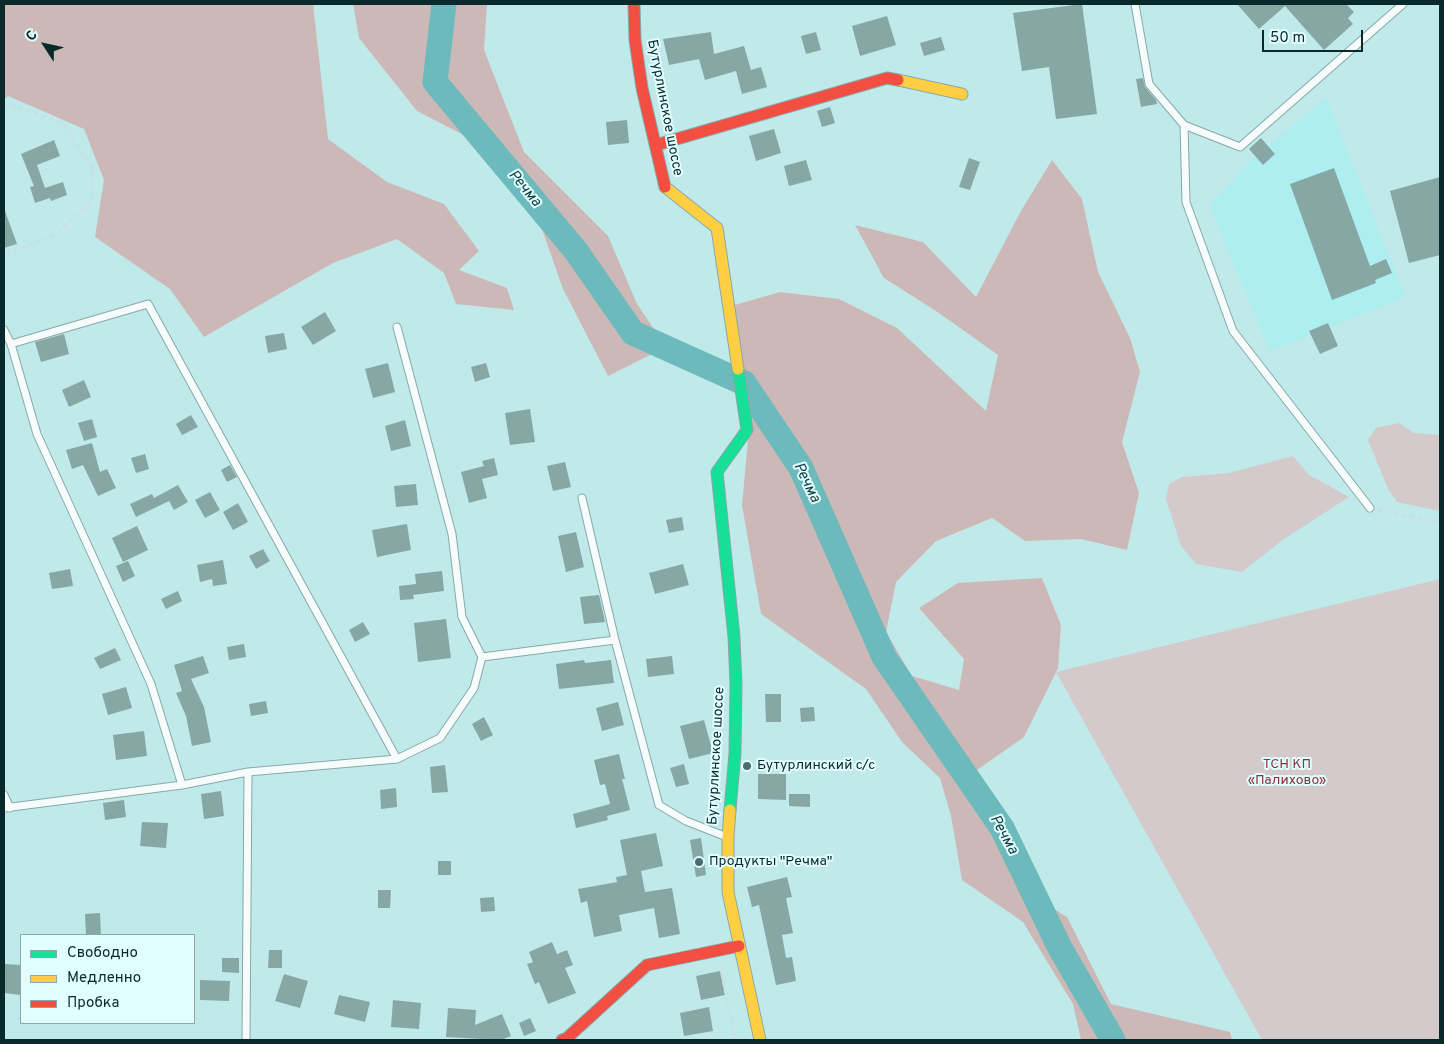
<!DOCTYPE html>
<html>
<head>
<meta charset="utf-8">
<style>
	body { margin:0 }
	#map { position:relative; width:1444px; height:1044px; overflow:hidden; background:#c0e9ea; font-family:Overpass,sans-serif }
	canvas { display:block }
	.frame { position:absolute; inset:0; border:5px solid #0a292b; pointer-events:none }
	.legend { position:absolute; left:20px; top:934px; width:175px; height:90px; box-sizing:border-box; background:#e2feff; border:1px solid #8ca9aa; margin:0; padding:6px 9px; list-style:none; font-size:15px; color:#0a292b }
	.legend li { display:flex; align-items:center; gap:10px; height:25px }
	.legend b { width:25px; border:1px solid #8ca9aa }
	.north { position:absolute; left:20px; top:20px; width:50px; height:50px; -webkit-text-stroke:4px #e2feff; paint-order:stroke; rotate:305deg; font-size:14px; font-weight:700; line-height:20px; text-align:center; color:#0a292b }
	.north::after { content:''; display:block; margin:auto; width:18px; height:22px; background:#0a292b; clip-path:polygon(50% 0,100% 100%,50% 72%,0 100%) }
	.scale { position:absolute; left:1262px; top:30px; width:101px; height:22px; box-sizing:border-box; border:2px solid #0a292b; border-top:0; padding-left:6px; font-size:15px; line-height:18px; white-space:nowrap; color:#0a292b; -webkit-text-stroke:4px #e2feff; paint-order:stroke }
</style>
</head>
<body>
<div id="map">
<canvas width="1444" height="1044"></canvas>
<div class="frame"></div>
<ul class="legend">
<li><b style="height:6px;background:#16e098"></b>Свободно</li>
<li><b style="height:6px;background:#ffcf43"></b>Медленно</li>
<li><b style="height:6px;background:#f24e42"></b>Пробка</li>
</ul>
<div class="north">С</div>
<div class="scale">50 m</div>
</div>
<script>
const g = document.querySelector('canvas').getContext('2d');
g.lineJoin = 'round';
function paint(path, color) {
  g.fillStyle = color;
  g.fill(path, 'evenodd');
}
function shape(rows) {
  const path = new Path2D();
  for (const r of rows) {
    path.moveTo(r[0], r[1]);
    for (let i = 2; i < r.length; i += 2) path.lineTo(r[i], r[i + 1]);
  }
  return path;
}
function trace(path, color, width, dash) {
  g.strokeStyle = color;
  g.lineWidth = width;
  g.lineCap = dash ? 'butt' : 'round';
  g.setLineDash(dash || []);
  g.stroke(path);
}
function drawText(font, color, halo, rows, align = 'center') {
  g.font = font + ' Overpass,sans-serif';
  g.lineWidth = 4;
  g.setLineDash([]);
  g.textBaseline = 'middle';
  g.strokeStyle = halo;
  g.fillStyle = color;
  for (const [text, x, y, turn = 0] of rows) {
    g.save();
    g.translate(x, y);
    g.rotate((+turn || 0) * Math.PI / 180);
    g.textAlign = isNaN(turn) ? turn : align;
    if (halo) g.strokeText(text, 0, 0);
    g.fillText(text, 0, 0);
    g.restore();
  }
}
paint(shape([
	[1326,98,1405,297,1270,351,1210,206,1253,158]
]), '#adeef1');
paint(shape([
	[1399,423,1414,433,1440,435,1440,511,1397,502,1388,489,1368,440,1376,428],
	[1293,456,1309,475,1349,497,1284,539,1242,572,1196,564,1181,546,1166,499,1169,484,1182,477,1229,473],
	[1440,579,1440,1040,1262,1040,1056,672]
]), '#d4cacb');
paint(shape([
	[4,4,313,4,328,139,387,182,444,204,479,251,459,270,507,288,514,310,456,304,444,273,397,239,333,263,204,337,170,289,95,237,104,180,84,129,8,96,4,99],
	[353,4,487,4,484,50,524,152,608,236,637,304,666,347,608,376,563,289,530,195,491,149,417,111,359,38],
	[1052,160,1082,199,1098,272,1130,338,1140,372,1122,442,1139,493,1127,550,1081,539,1025,541,992,518,936,541,896,582,886,632,912,676,959,690,964,659,919,608,958,583,1042,578,1061,625,1058,668,1024,737,967,777,1002,828,1036,898,1067,917,1111,1004,1230,1032,1232,1040,1081,1040,1073,1004,1023,922,962,880,951,816,940,778,902,742,866,689,761,614,742,505,749,430,735,305,780,292,839,299,897,328,986,411,998,355,939,313,884,278,855,225,923,242,976,297,1021,211]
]), '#cdb8b8');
trace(shape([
	[444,4,435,82,576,251,633,333,744,383,801,468,884,657,1002,828,1060,948,1113,1040]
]), '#6dbabd', 25);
paint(shape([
	[1082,4,1097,114,1056,119,1049,67,1022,71,1013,13],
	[1237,4,1346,4,1354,12,1348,18,1353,24,1324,50,1285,6,1259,29],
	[887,16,896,45,860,56,852,26],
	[711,32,714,54,744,46,751,70,761,67,767,87,742,94,736,71,705,80,699,59,669,65,663,39],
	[816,32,821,50,806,54,801,36],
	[941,37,945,50,924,56,920,43],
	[1143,78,1145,87,1156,100,1157,104,1141,107,1136,79],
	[830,107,835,123,822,127,817,111],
	[627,120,629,143,608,145,606,122],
	[774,129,781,153,756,161,749,136],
	[1261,138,1275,154,1263,165,1249,149],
	[54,140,60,156,37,165,45,188,63,182,67,195,51,201,50,198,35,203,30,187,34,186,21,154],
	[969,158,980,162,970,190,959,187],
	[806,160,812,180,789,186,784,166],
	[1334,168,1370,266,1386,259,1392,273,1375,280,1376,283,1332,300,1290,184],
	[1440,177,1440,255,1409,263,1390,191],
	[5,211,17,244,4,248,4,212],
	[325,312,336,331,313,345,301,327],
	[1328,323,1338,346,1320,354,1309,331],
	[284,333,287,349,268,353,265,336],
	[64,334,69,354,41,362,35,342],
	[388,363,395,392,373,398,365,369],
	[486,363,490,377,475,382,471,367],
	[84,380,91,397,69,407,62,390],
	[530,409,535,442,510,445,505,413],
	[191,415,198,427,182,435,176,424],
	[92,419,97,437,84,441,78,423],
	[405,420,411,446,391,451,385,426],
	[92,443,100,472,107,469,116,488,98,496,83,465,72,469,66,450],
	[145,454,149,469,136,473,131,458],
	[494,458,498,475,482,479,487,498,469,503,461,472,484,466,482,461],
	[565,462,571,487,553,491,547,466],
	[230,465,237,477,227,482,221,470],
	[416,484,418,505,396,507,394,486],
	[178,485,188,502,174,510,169,501,136,517,130,504,152,494,154,498],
	[210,492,220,510,205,518,195,500],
	[238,503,248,522,233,530,223,512],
	[682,517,684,530,669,533,666,520],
	[407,524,411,550,377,557,372,530],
	[137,526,148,550,123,562,112,538],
	[576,532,584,567,566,572,558,536],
	[263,549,270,561,256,569,249,556],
	[223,560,227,584,213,586,212,579,200,582,197,565],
	[128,561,135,576,123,582,116,566],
	[683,564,689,585,655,594,649,573],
	[70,569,73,586,52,589,49,573],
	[442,571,444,591,413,595,414,599,400,600,399,586,416,584,415,574],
	[178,591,182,601,166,609,161,599],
	[599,595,605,622,584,624,580,597],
	[446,619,451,658,418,662,414,623],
	[363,622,370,634,355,642,349,630],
	[244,644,246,657,229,660,227,647],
	[115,648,121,660,100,669,94,658],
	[203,656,209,673,191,679,204,707,211,742,192,746,186,716,176,693,182,691,174,665],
	[672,656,674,674,648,677,646,659],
	[584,660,585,663,611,660,614,683,559,689,556,664],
	[126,687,132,708,108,715,102,694],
	[765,694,781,694,781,722,766,722],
	[266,701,268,713,251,716,249,704],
	[618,702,624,725,602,731,596,708],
	[814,707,815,721,801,722,800,708],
	[484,717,493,735,481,741,472,724],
	[704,720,713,753,689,759,680,726],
	[144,731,147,756,116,760,113,735],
	[619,754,625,779,622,779,630,810,607,816,608,820,576,828,573,814,610,804,605,784,600,785,594,760],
	[684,764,689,784,676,787,670,768],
	[445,765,448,792,432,793,430,767],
	[758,774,786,774,786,800,758,799],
	[396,788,397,807,381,809,380,790],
	[221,791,224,816,204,819,201,794],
	[789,794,810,794,810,807,789,806],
	[124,800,126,817,105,820,103,803],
	[142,822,168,823,166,848,140,846],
	[656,833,663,866,641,871,645,892,672,888,680,934,659,938,654,908,619,915,622,931,594,937,587,901,581,903,578,889,617,882,616,877,627,875,620,840],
	[701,838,706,875,696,877,690,840],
	[438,861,451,861,451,875,438,875],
	[787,877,792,897,786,898,793,933,782,935,786,958,792,957,796,981,776,985,759,905,752,907,747,887],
	[378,890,391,890,390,908,378,908],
	[494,897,495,911,481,912,480,898],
	[100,913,101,935,86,935,85,914],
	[552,942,557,954,567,950,573,965,565,968,576,993,548,1004,539,982,535,984,527,964,533,962,529,952],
	[269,950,282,950,282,968,268,968],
	[222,958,239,958,239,973,222,972],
	[5,964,21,965,21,995,4,993],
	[720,971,725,995,701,1000,696,976],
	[284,974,308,981,300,1008,275,1001],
	[200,980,230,981,229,1001,200,1000],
	[339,995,370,1002,365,1022,334,1014],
	[393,1000,421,1003,419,1029,391,1027],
	[709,1007,713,1031,684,1036,680,1013],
	[448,1008,476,1010,475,1025,502,1014,511,1036,501,1040,446,1037],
	[530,1018,536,1031,524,1036,519,1023]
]), '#87a7a5');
const lane = shape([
	[1135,4,1149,84,1184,125,1240,147,1403,4],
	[1184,125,1186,202,1233,331,1370,508],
	[397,327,452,534,462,617,482,657],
	[4,330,11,344],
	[582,498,615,640],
	[397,759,148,304,11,344,37,434,151,684,182,785,248,772,397,759,440,738,474,688,482,657,615,640,659,805,686,821,727,837],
	[4,795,10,808],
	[4,808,182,785],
	[246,1040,248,772]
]);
const fast = shape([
	[717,472,734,637,736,684,735,753,730,810],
	[717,472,747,430,738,369]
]);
const slow = shape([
	[898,80,962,94],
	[665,187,717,228,738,369],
	[730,810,728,837,728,892,760,1040]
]);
const jam = shape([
	[634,4,635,40,642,88,665,187],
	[656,145,887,78,898,80],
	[562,1040,567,1038,647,965,739,946]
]);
trace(lane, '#88a8a9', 9);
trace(fast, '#88a8a9', 13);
trace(slow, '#88a8a9', 13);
trace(jam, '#88a8a9', 13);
trace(shape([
	[4,103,62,122,93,169,92,201,54,236,4,254],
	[1378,510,1440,523],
	[720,966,735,1040]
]), '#cfdddd', 2.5, [4, 4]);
trace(lane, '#f6fcfc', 7);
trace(fast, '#16e098', 11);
trace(slow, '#ffcf43', 11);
trace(jam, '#f24e42', 11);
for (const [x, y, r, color] of [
	[747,766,5,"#4a6c6e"],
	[699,862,5,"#4a6c6e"]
]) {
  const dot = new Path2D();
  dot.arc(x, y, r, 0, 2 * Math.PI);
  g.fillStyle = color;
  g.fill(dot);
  trace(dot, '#e2feff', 2);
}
drawText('14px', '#0a292b', '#e2feff', [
	["Бутурлинское шоссе",664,108,79],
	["Бутурлинское шоссе",717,756,-87]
]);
drawText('14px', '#893339', '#e2feff', [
	["ТСН КП",1287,765],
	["«Палихово»",1287,781]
]);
drawText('14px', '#0a292b', '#e2feff', [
	["Бутурлинский с/с",757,766],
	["Продукты \"Речма\"",709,862]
], 'left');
drawText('italic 15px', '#0f3b3d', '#e2feff', [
	["Речма",524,189,50],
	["Речма",806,483,64],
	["Речма",1003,835,61]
]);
</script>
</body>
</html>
